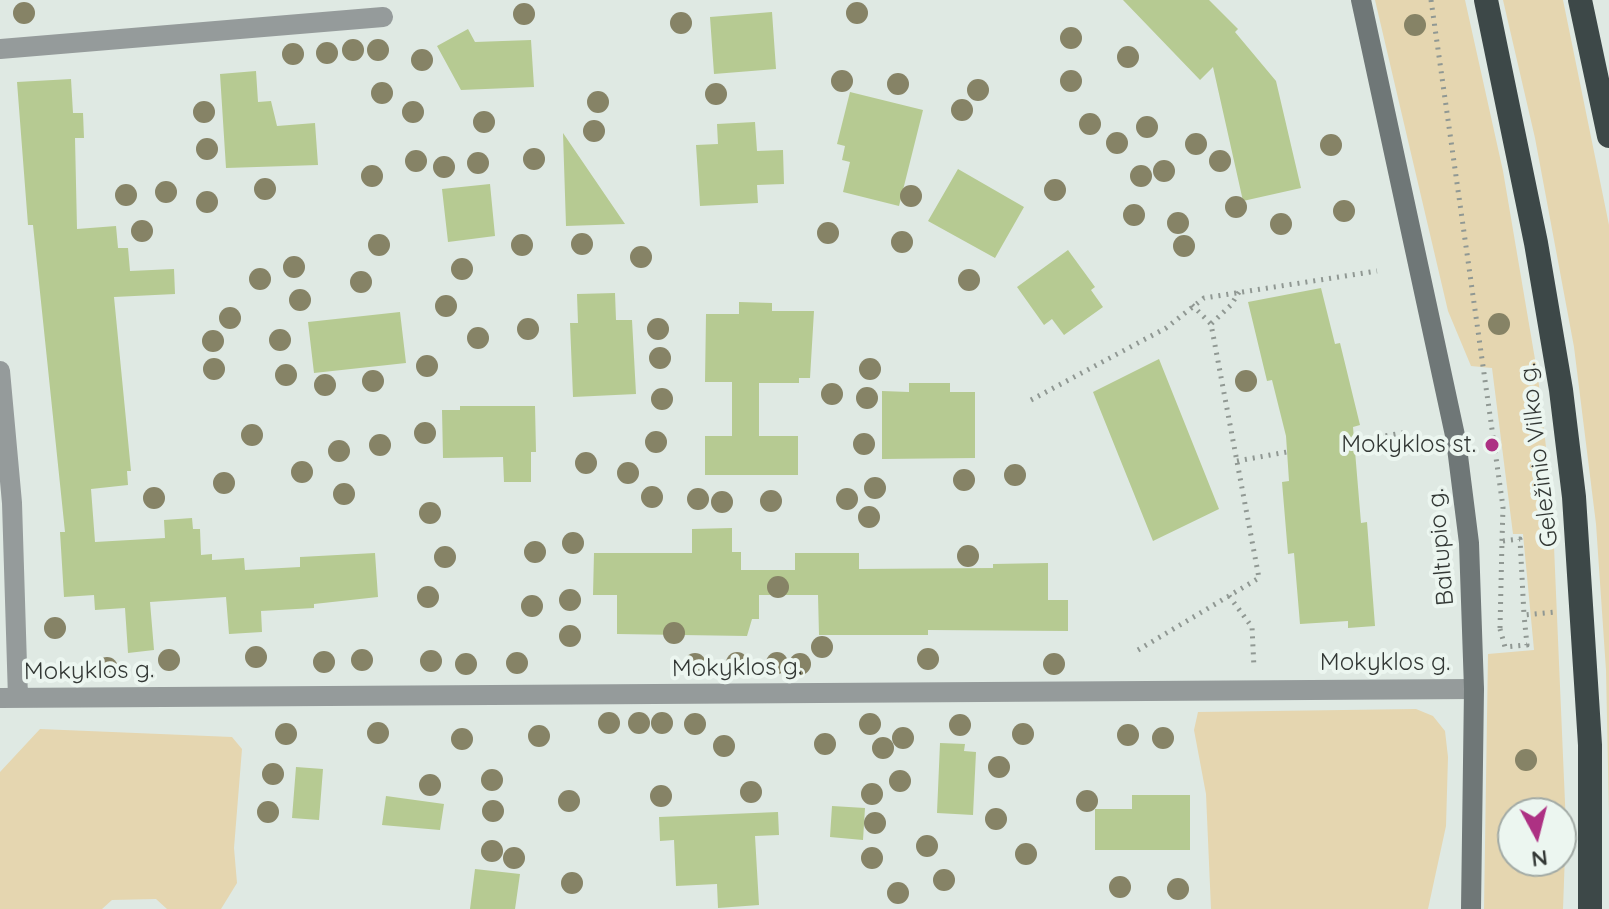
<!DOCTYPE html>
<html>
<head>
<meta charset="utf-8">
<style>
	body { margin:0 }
	#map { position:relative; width:1609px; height:909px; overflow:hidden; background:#dfe9e3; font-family:Quicksand,sans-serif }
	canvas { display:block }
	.north { position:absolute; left:1497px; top:797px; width:80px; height:80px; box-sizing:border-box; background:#ecf6f0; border:2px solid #a2aaa5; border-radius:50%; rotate:173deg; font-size:22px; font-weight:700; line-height:32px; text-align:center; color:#333835 }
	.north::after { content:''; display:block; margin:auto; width:28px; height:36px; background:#ad3183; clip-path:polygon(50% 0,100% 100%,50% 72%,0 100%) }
</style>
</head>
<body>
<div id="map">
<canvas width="1609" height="909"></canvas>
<div class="north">N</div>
</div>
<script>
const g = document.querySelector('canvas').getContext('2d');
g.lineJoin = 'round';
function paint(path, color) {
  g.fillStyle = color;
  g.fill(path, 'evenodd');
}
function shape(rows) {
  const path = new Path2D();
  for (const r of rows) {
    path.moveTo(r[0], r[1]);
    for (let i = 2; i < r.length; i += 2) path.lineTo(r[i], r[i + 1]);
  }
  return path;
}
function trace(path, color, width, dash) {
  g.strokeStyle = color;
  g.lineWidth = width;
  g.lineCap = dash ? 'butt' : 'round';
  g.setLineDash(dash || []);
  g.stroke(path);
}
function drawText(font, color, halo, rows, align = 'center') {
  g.font = font + ' Quicksand,sans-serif';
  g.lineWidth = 8;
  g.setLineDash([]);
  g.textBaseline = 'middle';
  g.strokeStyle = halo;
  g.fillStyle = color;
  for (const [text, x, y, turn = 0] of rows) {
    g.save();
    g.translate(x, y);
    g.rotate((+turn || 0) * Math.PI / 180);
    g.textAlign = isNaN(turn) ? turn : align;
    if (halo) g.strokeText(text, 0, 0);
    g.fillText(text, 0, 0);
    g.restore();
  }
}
paint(shape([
	[1375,0,1465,0,1503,171,1538,377,1552,500,1566,826,1563,909,1484,909,1488,654,1534,650,1523,534,1513,534,1492,368,1471,366,1448,311],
	[1513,813,1561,813,1561,861,1513,861],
	[1503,0,1563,0,1609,225,1609,816,1606,670,1596,524,1574,347,1535,138],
	[1416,709,1433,716,1445,731,1448,757,1446,826,1428,909,1211,909,1206,794,1194,730,1198,712],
	[40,729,232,737,242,749,234,848,237,883,221,909,167,909,156,899,112,900,102,909,0,909,0,772]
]), '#e5d6b0');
paint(shape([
	[1123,0,1209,0,1238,29,1235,32,1276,81,1301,188,1243,201,1213,67,1200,80],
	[772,12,776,69,714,74,710,17],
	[468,29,475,42,531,40,534,87,461,90,437,46],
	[256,71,258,102,271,101,277,126,315,123,318,165,226,168,220,74],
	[71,79,73,113,83,113,84,138,75,138,77,229,116,226,118,248,128,248,130,271,174,269,175,294,114,297,131,471,127,471,128,485,91,489,95,542,165,538,164,520,192,518,193,529,200,529,201,555,212,554,212,560,244,558,245,570,300,567,300,557,375,553,378,597,314,604,314,608,261,611,262,632,229,634,226,597,150,602,154,650,128,653,125,608,95,610,94,595,64,597,60,532,65,532,33,225,28,225,17,82],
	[850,92,923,110,899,206,843,192,850,162,842,160,845,146,837,144],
	[755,122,757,151,783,150,784,184,757,185,758,203,700,206,696,145,718,144,717,124],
	[563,133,625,224,566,226],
	[958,169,1024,207,995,258,928,221],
	[490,184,495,236,448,242,442,189],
	[1068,250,1095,287,1091,290,1103,307,1064,335,1052,319,1044,325,1017,287],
	[1321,288,1335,344,1340,343,1360,425,1353,427,1361,523,1367,522,1375,626,1348,628,1348,621,1300,624,1294,553,1288,554,1282,482,1289,481,1286,436,1272,380,1267,381,1248,302],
	[615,293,616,320,632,320,636,394,573,397,570,323,578,323,577,294],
	[739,302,772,303,772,311,814,311,810,378,799,378,799,383,759,383,759,436,798,436,798,475,705,475,705,436,732,436,732,382,705,382,706,314,739,314],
	[400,312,406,363,314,373,308,322],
	[1159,359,1219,509,1153,541,1093,392],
	[909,383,950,383,950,392,975,392,975,458,882,459,882,391,909,392],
	[460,406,535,406,536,452,531,452,531,482,504,482,503,457,443,458,442,410,460,410],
	[732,528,732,552,741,552,741,570,795,570,795,553,859,553,859,569,993,568,993,564,1048,563,1048,600,1068,600,1068,631,928,630,928,635,819,635,818,595,759,595,759,619,752,619,747,636,617,634,617,595,593,595,594,553,692,553,692,529],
	[940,743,965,744,964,751,976,752,973,815,937,813],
	[296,767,323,769,319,820,292,818],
	[1132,795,1190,795,1190,850,1095,850,1095,809,1132,809],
	[386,796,444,804,440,830,382,825],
	[832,806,865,808,863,840,830,837],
	[778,812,779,835,755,836,759,905,718,908,717,884,676,886,674,840,660,841,659,817],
	[475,869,520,874,515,909,470,909]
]), '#b6ca92');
trace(shape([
	[1431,0,1503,507,1502,541],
	[1192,305,1211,324],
	[1031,400,1166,328,1204,298,1377,271],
	[1354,441,1408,432],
	[1237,461,1287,452],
	[1229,596,1252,627,1254,668],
	[1500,628,1502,541,1520,539,1524,615,1556,612],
	[1500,629,1505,647,1527,645,1524,615],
	[1138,650,1259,578,1211,324,1231,305,1239,292]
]), '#909893', 5, [2, 6]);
trace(shape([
	[0,49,383,17],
	[0,371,12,503,18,698],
	[0,698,1474,689]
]), '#959b9b', 20);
trace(shape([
	[1361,0,1456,440,1469,543,1474,689,1471,909]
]), '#6f7777', 20);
trace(shape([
	[1486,0,1536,243,1561,390,1574,497,1590,745,1590,909],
	[1580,0,1609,136]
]), '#3d4848', 24);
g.fillStyle = '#868366';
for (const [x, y] of [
	[24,13],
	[857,13],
	[524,14],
	[681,23],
	[1415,25],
	[1071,38],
	[353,50],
	[378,50],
	[327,53],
	[293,54],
	[1128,57],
	[422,60],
	[842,81],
	[1071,81],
	[898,84],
	[978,90],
	[382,93],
	[716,94],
	[598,102],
	[962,110],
	[204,112],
	[413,112],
	[484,122],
	[1090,124],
	[1147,127],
	[594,131],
	[1117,143],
	[1196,144],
	[1331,145],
	[207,149],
	[534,159],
	[416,161],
	[1220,161],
	[478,163],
	[444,167],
	[1164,171],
	[372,176],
	[1141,176],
	[265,189],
	[1055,190],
	[166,192],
	[126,195],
	[911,196],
	[207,202],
	[1236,207],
	[1344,211],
	[1134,215],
	[1178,223],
	[1281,224],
	[142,231],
	[828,233],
	[902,242],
	[582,244],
	[379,245],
	[522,245],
	[1184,246],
	[641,257],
	[294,267],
	[462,269],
	[260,279],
	[969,280],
	[361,282],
	[300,300],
	[446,306],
	[230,318],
	[1499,324],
	[528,329],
	[658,329],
	[478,338],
	[280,340],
	[213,341],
	[660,358],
	[427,366],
	[214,369],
	[870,369],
	[286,375],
	[373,381],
	[1246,381],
	[325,385],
	[832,394],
	[867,398],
	[662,399],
	[425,433],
	[252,435],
	[656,442],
	[864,444],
	[380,445],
	[339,451],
	[586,463],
	[302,472],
	[628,473],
	[1015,475],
	[964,480],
	[224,483],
	[875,488],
	[344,494],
	[652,497],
	[154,498],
	[698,499],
	[847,499],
	[771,501],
	[722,502],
	[430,513],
	[869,517],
	[573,543],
	[535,552],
	[968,556],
	[445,557],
	[778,587],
	[428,597],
	[570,600],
	[532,606],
	[55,628],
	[674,633],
	[570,636],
	[822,647],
	[256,657],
	[928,659],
	[169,660],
	[362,660],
	[431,661],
	[324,662],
	[517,663],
	[737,663],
	[777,663],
	[466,664],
	[695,664],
	[800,664],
	[1054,664],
	[107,668],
	[609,723],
	[639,723],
	[662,723],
	[695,724],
	[870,724],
	[960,725],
	[378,733],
	[286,734],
	[1023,734],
	[1128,735],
	[539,736],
	[903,738],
	[1163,738],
	[462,739],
	[825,744],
	[724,746],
	[883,748],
	[1526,760],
	[999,767],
	[273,774],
	[492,780],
	[900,781],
	[430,785],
	[751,792],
	[872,794],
	[661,796],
	[569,801],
	[1087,801],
	[493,811],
	[268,812],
	[996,819],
	[875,823],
	[927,846],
	[492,851],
	[1026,854],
	[514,858],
	[872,858],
	[944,880],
	[572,883],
	[1120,887],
	[1178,889],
	[898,893]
]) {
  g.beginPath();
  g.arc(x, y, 11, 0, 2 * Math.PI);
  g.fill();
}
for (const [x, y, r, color] of [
	[1492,445,8,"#ad3183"]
]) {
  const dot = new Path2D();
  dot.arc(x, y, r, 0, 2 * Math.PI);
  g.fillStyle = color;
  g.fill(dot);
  trace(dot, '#ecf6f0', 3);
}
drawText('24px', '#333835', '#ecf6f0', [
	["Mokyklos st.",1476,445]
], 'right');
drawText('24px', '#333835', '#ecf6f0', [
	["Geležinio Vilko g.",1539,455,-97],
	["Baltupio g.",1441,547,-95],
	["Mokyklos g.",1385,663],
	["Mokyklos g.",737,668,-1],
	["Mokyklos g.",89,671,-1]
]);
</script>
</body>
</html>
